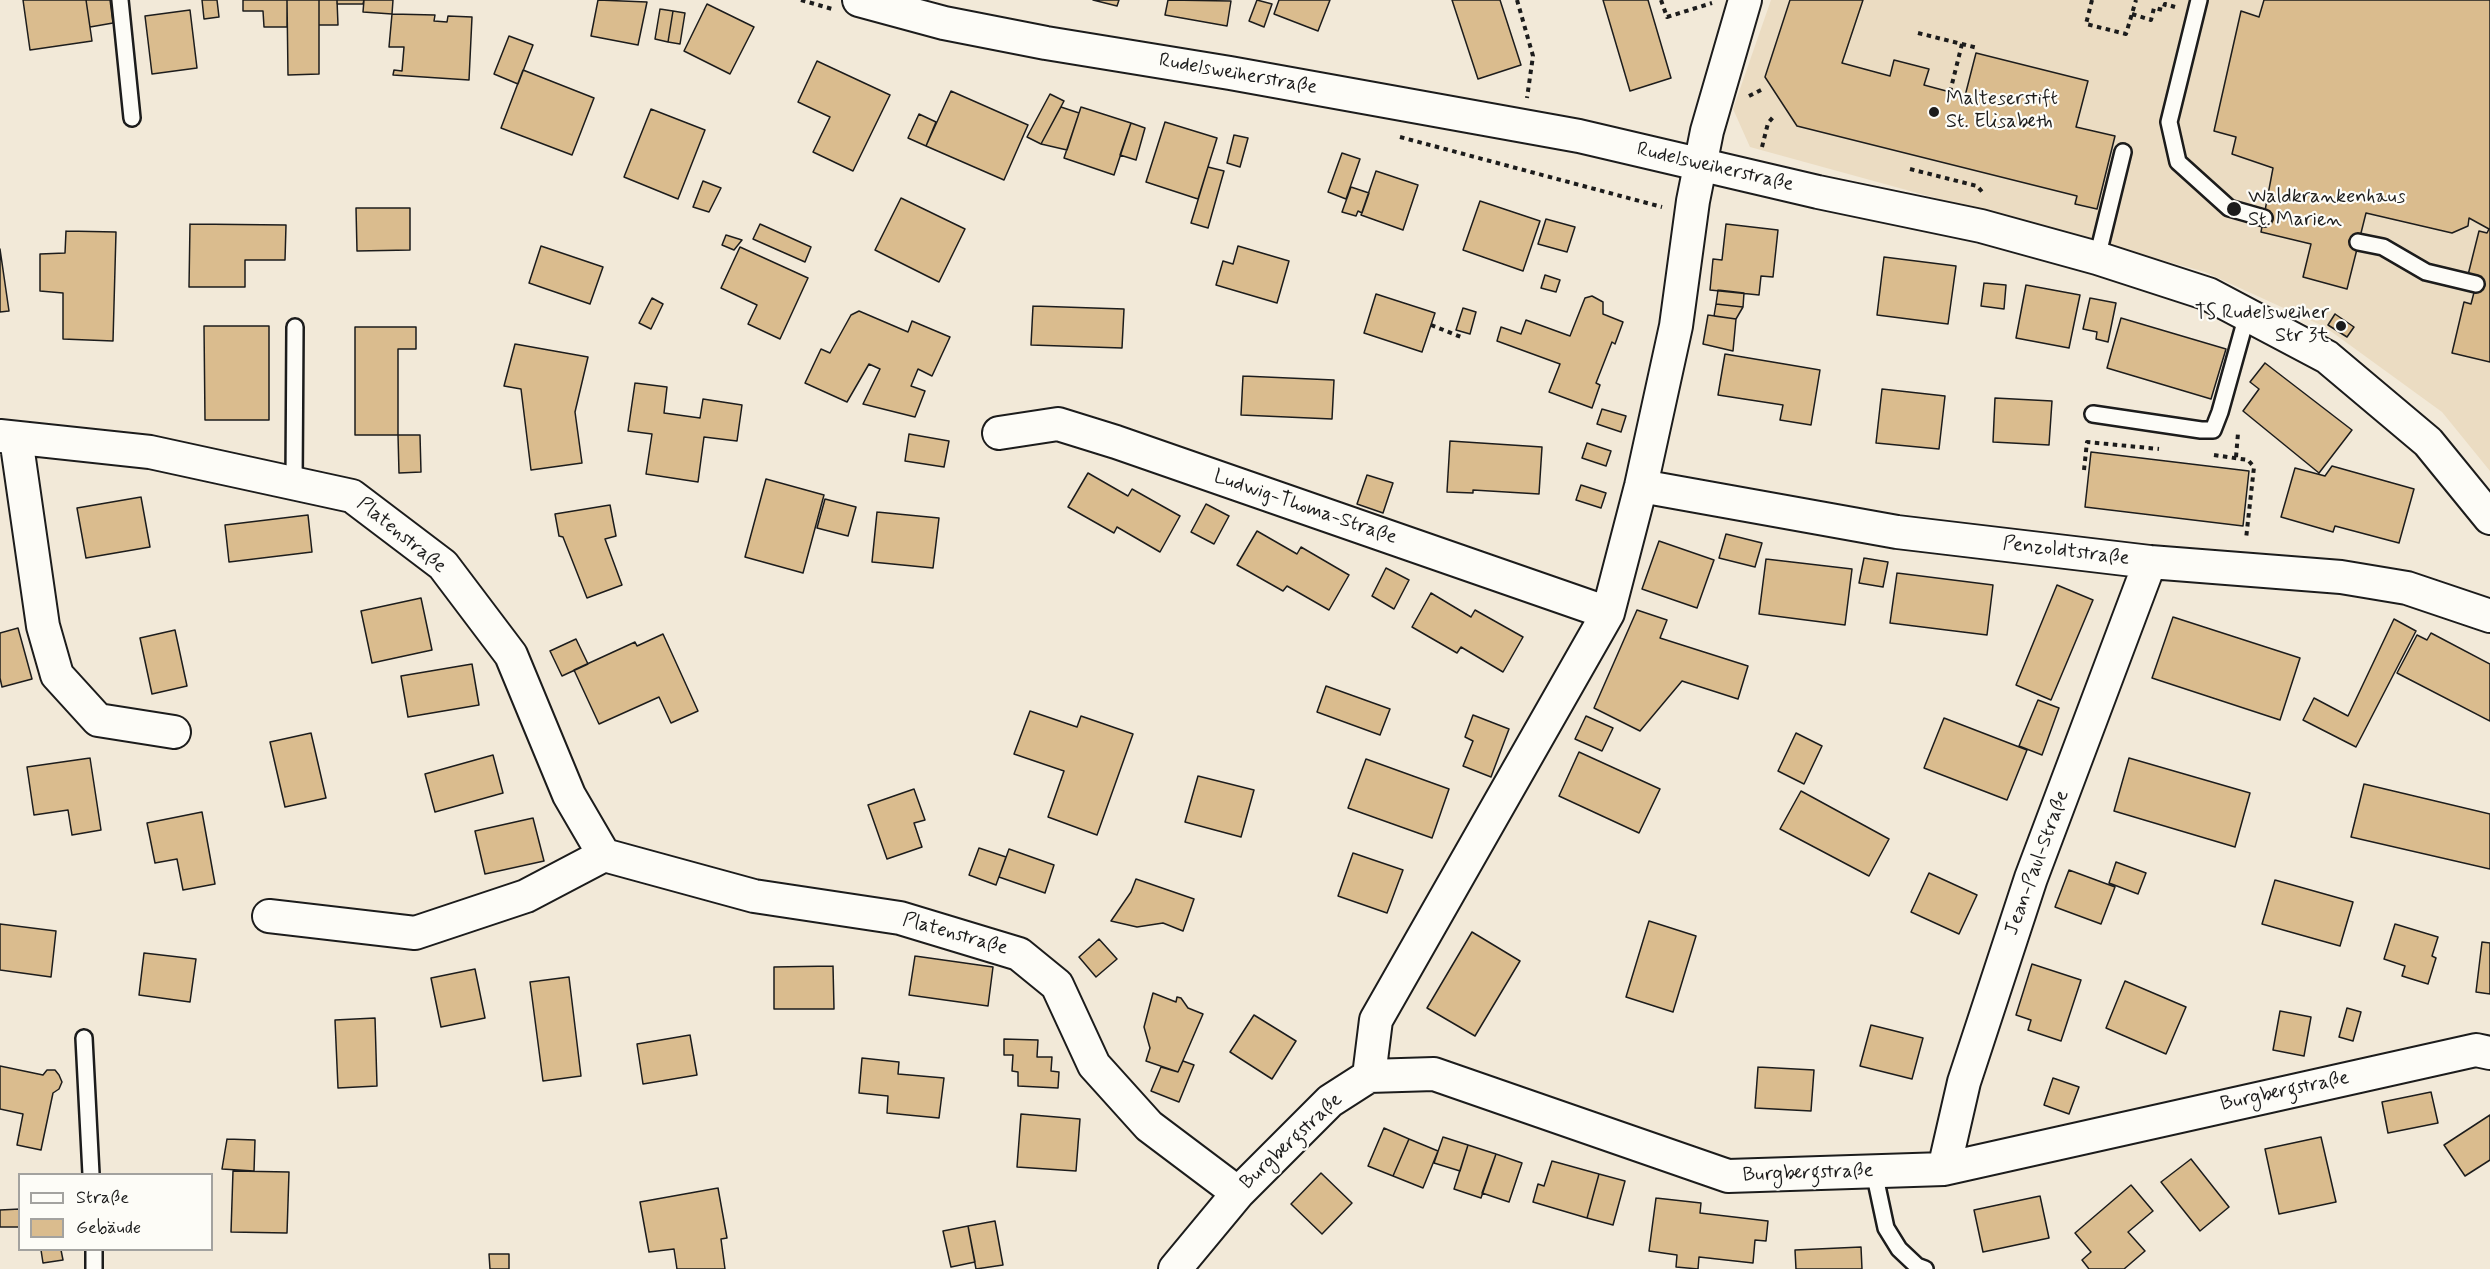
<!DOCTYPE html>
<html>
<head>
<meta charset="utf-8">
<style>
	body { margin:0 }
	#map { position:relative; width:2490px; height:1269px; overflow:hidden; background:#f2e9d8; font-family:Mynerve,sans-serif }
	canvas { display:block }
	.legend { position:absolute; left:18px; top:1173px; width:195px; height:78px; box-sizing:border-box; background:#fdfcf7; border:2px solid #a3a29f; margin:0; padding:8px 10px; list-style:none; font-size:18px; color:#1c1c1c }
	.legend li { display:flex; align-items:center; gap:12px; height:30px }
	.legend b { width:30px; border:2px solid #a3a29f }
</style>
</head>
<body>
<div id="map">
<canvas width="2490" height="1269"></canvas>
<ul class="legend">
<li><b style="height:8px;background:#fdfcf7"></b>Straße</li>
<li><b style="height:16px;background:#dabc8e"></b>Gebäude</li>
</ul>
</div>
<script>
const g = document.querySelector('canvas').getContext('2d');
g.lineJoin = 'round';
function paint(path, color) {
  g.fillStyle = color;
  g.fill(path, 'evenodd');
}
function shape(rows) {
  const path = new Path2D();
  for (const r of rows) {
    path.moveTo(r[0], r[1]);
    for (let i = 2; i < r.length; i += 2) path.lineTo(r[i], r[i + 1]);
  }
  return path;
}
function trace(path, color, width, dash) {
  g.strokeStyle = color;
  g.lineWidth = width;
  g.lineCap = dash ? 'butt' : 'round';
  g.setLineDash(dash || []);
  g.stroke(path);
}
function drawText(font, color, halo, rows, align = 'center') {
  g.font = font + ' Mynerve,sans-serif';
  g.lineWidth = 4.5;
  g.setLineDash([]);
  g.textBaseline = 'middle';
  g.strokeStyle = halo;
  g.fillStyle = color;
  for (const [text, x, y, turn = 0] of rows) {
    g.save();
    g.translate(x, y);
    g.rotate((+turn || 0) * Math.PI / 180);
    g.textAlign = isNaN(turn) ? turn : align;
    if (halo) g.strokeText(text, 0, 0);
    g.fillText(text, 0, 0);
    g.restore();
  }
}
paint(shape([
	[1771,0,2490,0,2490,471,2442,412,2325,327,2205,272,1750,147,1733,109]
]), '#ebdcc2');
const building = shape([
	[23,0,86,0,92,41,30,50,23,0],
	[86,0,110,0,113,23,90,27,86,0],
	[202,0,217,0,219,17,204,19,202,0],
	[243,0,287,0,287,27,264,27,263,11,243,11,243,0],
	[287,0,319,0,319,74,288,75,287,0],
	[319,0,337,0,338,25,319,25,319,0],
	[337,0,364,0,363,4,337,4,337,0],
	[364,0,393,0,392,14,363,12,364,0],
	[598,0,647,2,638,45,591,36,598,0],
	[1093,0,1119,0,1117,6,1093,0],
	[1168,0,1231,1,1227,26,1165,15,1168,0],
	[1257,0,1272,4,1264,27,1249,21,1257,0],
	[1279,0,1330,0,1318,31,1274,14,1279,0],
	[1452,0,1500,0,1521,65,1478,79,1452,0],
	[1603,0,1648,0,1671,78,1630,91,1603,0],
	[1790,0,1863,0,1842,63,1890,76,1894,60,1929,69,1924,85,1965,96,1976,53,2088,81,2076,127,2115,136,2097,209,2075,204,2077,196,1797,126,1765,77,1790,0],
	[2264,0,2490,0,2490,362,2452,353,2464,302,2471,304,2478,277,2468,275,2479,231,2487,233,2489,229,2469,218,2468,226,2452,233,2366,213,2347,289,2303,277,2311,244,2261,232,2273,168,2232,154,2236,137,2214,131,2241,11,2259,17,2264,0],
	[707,4,754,27,730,74,684,51,707,4],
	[660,9,673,11,668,42,655,39,660,9],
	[190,10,197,68,152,74,145,16,190,10],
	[673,11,685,13,680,44,668,42,673,11],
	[392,14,435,15,434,21,447,22,448,16,472,17,469,80,393,75,394,70,402,71,404,47,389,47,392,14],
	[509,36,533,45,518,84,494,74,509,36],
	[817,61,890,95,853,171,813,152,830,117,798,102,817,61],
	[523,70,594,98,572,155,501,128,523,70],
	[951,91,1028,125,1004,180,926,146,951,91],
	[1050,94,1064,101,1041,144,1027,137,1050,94],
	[1061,107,1079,113,1067,150,1041,144,1061,107],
	[1081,107,1131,123,1114,175,1064,158,1081,107],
	[651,109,705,130,678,199,624,177,651,109],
	[919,114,936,122,926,146,908,138,919,114],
	[1165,122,1217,138,1198,199,1146,182,1165,122],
	[1131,123,1145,128,1136,160,1120,155,1131,123],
	[1234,135,1248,138,1240,167,1227,163,1234,135],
	[1342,153,1360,159,1346,199,1328,192,1342,153],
	[1208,167,1224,171,1208,228,1191,223,1208,167],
	[1376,171,1418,185,1403,230,1361,215,1376,171],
	[703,181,721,188,709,212,693,207,703,181],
	[1351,187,1369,193,1362,213,1358,211,1356,216,1342,212,1351,187],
	[901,198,965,229,939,282,875,250,901,198],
	[1480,201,1540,221,1523,271,1463,250,1480,201],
	[356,208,410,208,410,250,357,251,356,208],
	[1546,219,1575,227,1567,252,1538,244,1546,219],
	[190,224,286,225,285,260,245,260,245,287,189,287,190,224],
	[760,224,811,247,805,262,753,239,760,224],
	[1726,224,1778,230,1773,277,1761,276,1759,295,1710,290,1713,259,1722,260,1726,224],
	[66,231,116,232,113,341,63,339,63,293,40,291,40,254,65,253,66,231],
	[726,235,742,240,734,250,722,245,726,235],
	[541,246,603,267,590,304,529,283,541,246],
	[1238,246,1289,261,1277,303,1216,285,1223,261,1233,264,1238,246],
	[740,247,808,278,780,339,748,324,757,305,721,288,740,247],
	[0,249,9,311,0,312,0,249],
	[1884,257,1956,266,1948,324,1877,315,1884,257],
	[1545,275,1560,280,1556,292,1541,288,1545,275],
	[1984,283,2006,285,2004,309,1981,306,1984,283],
	[2026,285,2080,295,2069,348,2016,338,2026,285],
	[1718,290,1744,293,1743,307,1716,304,1718,290],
	[1376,294,1435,313,1422,352,1364,333,1376,294],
	[1592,296,1603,302,1603,314,1623,322,1615,344,1612,342,1596,383,1600,385,1592,408,1549,392,1560,364,1497,341,1501,327,1521,334,1526,320,1570,336,1583,303,1585,298,1592,296],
	[652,298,663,304,651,329,639,323,652,298],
	[2090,298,2116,303,2108,342,2096,339,2097,332,2083,329,2090,298],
	[1716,304,1743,307,1736,319,1714,316,1716,304],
	[1033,306,1124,309,1122,348,1031,345,1033,306],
	[1463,308,1476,312,1470,334,1456,330,1463,308],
	[859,311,908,332,912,321,950,337,932,376,918,369,911,386,925,391,915,417,863,404,880,369,869,364,847,402,805,383,821,349,830,353,851,315,859,311],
	[2335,314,2354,327,2347,337,2328,325,2335,314],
	[1708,315,1736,319,1733,351,1703,344,1708,315],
	[2121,318,2226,349,2211,399,2107,368,2121,318],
	[204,326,269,326,269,420,205,420,204,326],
	[355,327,416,327,416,349,398,349,398,435,355,435,355,327],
	[515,344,588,357,575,412,582,463,531,470,521,389,504,386,515,344],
	[1725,354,1820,370,1811,425,1780,420,1783,405,1718,395,1725,354],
	[2265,363,2352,430,2319,473,2243,411,2259,389,2250,382,2265,363],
	[1243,376,1334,380,1332,419,1241,415,1243,376],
	[635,383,667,387,664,413,700,418,703,399,742,405,737,441,704,437,698,482,646,474,652,434,628,431,635,383],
	[1882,389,1945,396,1939,449,1876,443,1882,389],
	[1995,398,2052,401,2049,445,1993,442,1995,398],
	[1602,409,1626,416,1621,432,1597,424,1602,409],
	[909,434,949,441,944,467,905,461,909,434],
	[398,435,420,435,421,472,399,473,398,435],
	[1450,441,1542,447,1539,494,1473,490,1473,493,1447,492,1450,441],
	[1587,443,1611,451,1606,466,1582,458,1587,443],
	[2091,452,2249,471,2243,526,2085,507,2091,452],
	[2332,466,2414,489,2399,543,2335,526,2333,532,2281,517,2295,468,2325,476,2332,466],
	[1088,473,1128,496,1132,489,1180,516,1160,552,1117,527,1114,533,1068,507,1088,473],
	[1367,475,1393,483,1383,513,1357,504,1367,475],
	[766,479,824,495,803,573,745,557,766,479],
	[1581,485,1606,493,1601,508,1576,500,1581,485],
	[141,497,150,547,86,558,77,508,141,497],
	[825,499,856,507,848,536,817,528,825,499],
	[1206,504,1229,516,1214,544,1191,532,1206,504],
	[610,505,616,536,605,539,622,585,587,598,563,537,559,536,555,514,610,505],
	[877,512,939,518,933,568,872,562,877,512],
	[308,515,312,552,229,562,225,525,308,515],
	[1257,531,1297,554,1301,547,1349,575,1329,610,1287,586,1283,591,1237,565,1257,531],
	[1726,534,1762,543,1755,567,1719,558,1726,534],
	[1659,541,1714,560,1697,608,1642,589,1659,541],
	[1864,558,1888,562,1883,587,1859,583,1864,558],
	[1766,559,1852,569,1845,625,1759,614,1766,559],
	[1386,568,1409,580,1394,609,1372,596,1386,568],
	[1897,573,1993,585,1987,635,1890,623,1897,573],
	[2057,585,2093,600,2051,700,2016,685,2057,585],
	[1431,593,1471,617,1475,610,1523,637,1503,672,1461,647,1457,653,1412,627,1431,593],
	[421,598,432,650,372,663,361,611,421,598],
	[1637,610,1667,620,1660,638,1748,666,1738,699,1682,681,1640,731,1594,708,1637,610],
	[2173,617,2300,658,2280,720,2152,678,2173,617],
	[2394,619,2416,631,2356,747,2303,720,2314,698,2348,716,2394,619],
	[18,628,32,679,2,687,0,678,0,633,18,628],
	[175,630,187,686,152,694,140,638,175,630],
	[2431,633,2490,664,2490,721,2397,673,2417,635,2427,640,2431,633],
	[663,634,698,711,671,723,659,697,599,724,574,670,635,642,637,646,663,634],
	[576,639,588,664,562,676,550,651,576,639],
	[472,664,479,705,408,717,401,676,472,664],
	[1326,686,1390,709,1380,735,1317,712,1326,686],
	[2038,700,2059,708,2042,755,2019,746,2038,700],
	[1030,711,1077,727,1081,716,1133,734,1097,835,1048,817,1064,771,1014,754,1030,711],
	[1473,715,1509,729,1491,777,1463,766,1473,741,1465,737,1473,715],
	[1586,716,1613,728,1602,751,1575,739,1586,716],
	[1944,718,2027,750,2007,800,1924,768,1944,718],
	[311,733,326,798,285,807,270,742,311,733],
	[1796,733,1822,746,1804,784,1778,771,1796,733],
	[1579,752,1660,789,1639,833,1559,796,1579,752],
	[493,755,503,793,435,812,425,774,493,755],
	[90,758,101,830,72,835,68,810,34,815,27,767,90,758],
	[2129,758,2250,793,2235,847,2114,811,2129,758],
	[1366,759,1449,789,1432,838,1348,808,1366,759],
	[1198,776,1254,790,1241,837,1185,822,1198,776],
	[2364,784,2490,814,2490,869,2351,837,2364,784],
	[914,789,925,820,914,823,922,847,887,859,868,805,914,789],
	[1801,791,1889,839,1869,876,1780,829,1801,791],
	[202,812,215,884,183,890,177,859,155,863,147,823,202,812],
	[533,818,544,861,485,874,475,831,533,818],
	[979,848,1006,857,996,885,969,875,979,848],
	[1009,849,1054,865,1045,893,999,877,1009,849],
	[1353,853,1403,870,1387,913,1338,896,1353,853],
	[2116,862,2146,873,2138,894,2109,883,2116,862],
	[2069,870,2115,887,2101,924,2055,907,2069,870],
	[1929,873,1977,895,1959,934,1911,912,1929,873],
	[1136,879,1194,899,1183,931,1163,923,1137,927,1111,921,1131,892,1136,879],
	[2275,880,2353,902,2340,946,2262,924,2275,880],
	[1649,921,1696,936,1673,1012,1626,997,1649,921],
	[0,924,56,931,51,977,0,970,0,924],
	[2395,924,2438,937,2432,956,2436,958,2428,984,2402,976,2405,966,2384,959,2395,924],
	[1472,932,1520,961,1475,1036,1427,1008,1472,932],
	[1099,939,1117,959,1096,977,1079,957,1099,939],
	[2482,942,2490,943,2490,994,2476,992,2482,942],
	[144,953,196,959,190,1002,139,995,144,953],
	[915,956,993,967,988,1006,909,995,915,956],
	[2032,964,2081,980,2061,1041,2028,1030,2031,1020,2016,1015,2032,964],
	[833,966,834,1009,774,1009,774,967,833,966],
	[475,969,485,1018,441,1027,431,978,475,969],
	[569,977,581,1076,543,1081,530,982,569,977],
	[2125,981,2186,1007,2166,1054,2106,1028,2125,981],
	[1153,993,1176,1002,1177,997,1181,998,1188,1008,1203,1014,1178,1072,1146,1061,1150,1048,1144,1027,1153,993],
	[2347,1008,2361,1012,2353,1041,2339,1037,2347,1008],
	[2280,1011,2311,1017,2304,1056,2273,1050,2280,1011],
	[1254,1015,1296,1041,1272,1079,1230,1052,1254,1015],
	[375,1018,377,1086,338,1088,335,1020,375,1018],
	[1871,1025,1923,1038,1912,1079,1860,1066,1871,1025],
	[690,1035,697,1075,643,1084,637,1044,690,1035],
	[1004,1039,1038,1040,1037,1057,1052,1057,1051,1071,1059,1072,1058,1088,1018,1086,1018,1072,1012,1071,1013,1055,1004,1055,1004,1039],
	[862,1058,899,1062,898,1074,944,1078,939,1118,887,1113,888,1096,859,1093,862,1058],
	[1183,1061,1194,1065,1179,1102,1151,1091,1161,1067,1178,1072,1183,1061],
	[0,1066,43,1075,47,1070,55,1070,59,1075,62,1082,59,1089,53,1093,41,1150,17,1145,23,1114,0,1109,0,1066],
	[1758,1067,1814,1070,1811,1111,1755,1108,1758,1067],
	[2053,1078,2079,1087,2069,1114,2044,1105,2053,1078],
	[2431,1092,2438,1123,2388,1133,2382,1102,2431,1092],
	[1021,1114,1080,1119,1076,1171,1017,1167,1021,1114],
	[2490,1115,2490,1160,2465,1176,2444,1145,2490,1115],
	[1384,1128,1409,1139,1393,1176,1368,1166,1384,1128],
	[1443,1137,1468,1145,1460,1171,1434,1163,1443,1137],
	[2321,1137,2336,1202,2279,1214,2265,1149,2321,1137],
	[227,1139,255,1140,254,1171,222,1169,227,1139],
	[1409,1139,1438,1151,1423,1188,1393,1176,1409,1139],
	[1468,1145,1496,1154,1481,1198,1454,1189,1468,1145],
	[1496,1154,1522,1163,1509,1202,1482,1193,1496,1154],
	[2191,1159,2229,1207,2200,1231,2161,1182,2191,1159],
	[1552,1161,1599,1174,1587,1218,1533,1202,1538,1184,1544,1186,1552,1161],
	[233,1171,289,1172,287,1233,231,1232,233,1171],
	[1321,1173,1352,1203,1322,1234,1291,1204,1321,1173],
	[1599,1174,1625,1181,1613,1225,1587,1218,1599,1174],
	[2131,1185,2153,1211,2128,1232,2145,1251,2124,1269,2089,1269,2082,1260,2091,1252,2075,1233,2131,1185],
	[718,1188,727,1238,721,1239,725,1269,677,1269,674,1249,649,1252,640,1202,718,1188],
	[2040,1196,2049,1238,1983,1252,1974,1210,2040,1196],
	[1656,1198,1701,1203,1700,1213,1768,1221,1766,1241,1755,1240,1753,1263,1699,1257,1698,1269,1676,1267,1677,1255,1649,1251,1656,1198],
	[20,1209,20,1227,0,1227,0,1210,20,1209],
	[995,1221,1003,1265,976,1269,968,1226,995,1221],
	[968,1226,975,1262,951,1267,943,1231,968,1226],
	[1861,1247,1862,1269,1796,1269,1795,1250,1861,1247],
	[41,1250,61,1250,63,1260,43,1263,41,1250],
	[489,1254,509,1254,509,1269,490,1269,489,1254]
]);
paint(building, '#dabc8e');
trace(building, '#1c1c1c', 1.5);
const service = shape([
	[120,0,132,118],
	[2199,0,2169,122,2178,162,2229,208,2264,218],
	[2358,242,2383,247,2426,272,2476,284],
	[2097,258,2123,152],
	[2093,414,2201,430,2213,430,2220,412,2247,315],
	[294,484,295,327],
	[84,1038,91,1174],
	[1874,1172,1886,1228,1899,1249,1917,1266,1925,1269],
	[94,1250,94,1269]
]);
const minor = shape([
	[859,0,944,23,1046,43,1230,73,1579,136,1818,192,1981,226,2097,258,2208,294,2327,357,2428,442,2490,518],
	[999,433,1058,424,1116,442,1608,613],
	[0,436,150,452,352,496,443,565,511,655,569,795,604,855,754,896,900,918,1019,954,1057,985,1094,1065,1149,1126,1238,1193],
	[16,438,43,626,57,675,98,720,174,732],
	[1641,486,1897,532,2150,562,2341,577,2407,588,2490,616],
	[269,916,415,933,526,896,604,855],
	[1369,1076,1376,1020,1608,613,1641,486,1676,326,1693,201,1707,131,1745,0],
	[1944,1169,1964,1082,2031,878,2150,562],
	[1175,1269,1238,1193,1330,1101,1369,1076,1434,1074,1728,1176,1944,1169,2476,1050,2490,1053]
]);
trace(service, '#1c1c1c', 20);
trace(minor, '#1c1c1c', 36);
trace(shape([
	[801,0,832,9],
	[1517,0,1533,56,1527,98],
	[1661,0,1667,17,1712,3],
	[2092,0,2086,24,2126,34,2136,0],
	[2132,14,2151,20,2154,8,2163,10,2165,4,2175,7],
	[1918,33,1978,48],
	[1950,92,1962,44],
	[1749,96,1761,90],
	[1400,137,1662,207],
	[1762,147,1768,123,1775,115],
	[1910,169,1977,186,1984,194],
	[1431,325,1461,337],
	[2214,455,2248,460,2254,467,2246,539],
	[2236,457,2238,433],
	[2084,470,2087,442,2159,449]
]), '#1c1c1c', 4, [4.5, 4.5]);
trace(service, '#fdfcf7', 15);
trace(minor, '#fdfcf7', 32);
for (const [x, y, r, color] of [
	[1934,112,6,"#1c1c1c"],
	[2234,209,8,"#1c1c1c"],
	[2341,326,6,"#1c1c1c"]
]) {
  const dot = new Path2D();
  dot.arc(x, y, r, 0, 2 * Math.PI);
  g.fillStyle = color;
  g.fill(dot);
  trace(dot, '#fdfcf7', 2);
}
drawText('20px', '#1c1c1c', '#fdfcf7', [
	["Rudelsweiherstraße",1238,75,10],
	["Rudelsweiherstraße",1715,168,13],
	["Ludwig-Thoma-Straße",1305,508,19],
	["Platenstraße",401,536,39],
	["Penzoldtstraße",2066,552,7],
	["Jean-Paul-Straße",2038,863,-70],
	["Platenstraße",955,935,16],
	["Burgbergstraße",2285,1092,-12],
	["Burgbergstraße",1292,1142,-43],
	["Burgbergstraße",1808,1174,-2]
]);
drawText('20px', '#1c1c1c', '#fdfcf7', [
	["Malteserstift",1946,100],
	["St. Elisabeth",1946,123],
	["Waldkrankenhaus",2248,198],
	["St. Marien",2248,221],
	["TS Rudelsweiher",2329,314,"right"],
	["Str 3t",2329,337,"right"]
], 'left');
</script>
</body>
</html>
